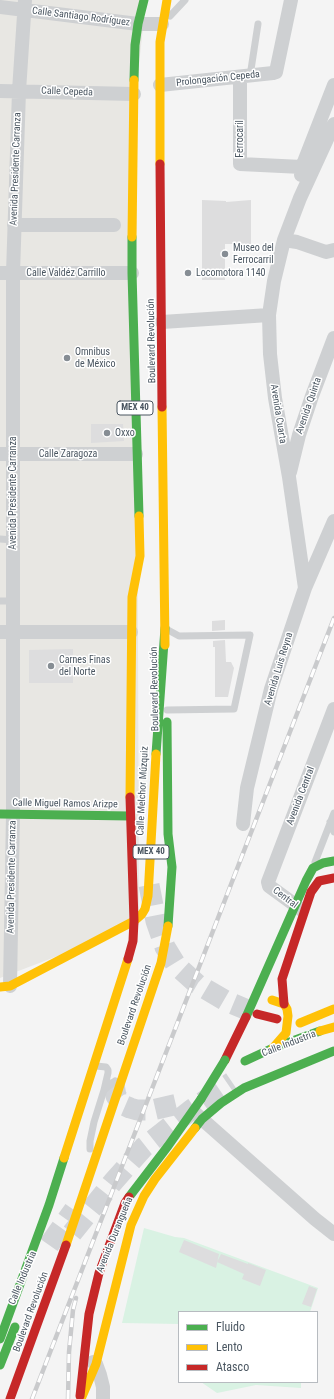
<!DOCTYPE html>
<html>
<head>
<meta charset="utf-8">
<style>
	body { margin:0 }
	#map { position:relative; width:334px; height:1399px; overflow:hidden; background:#f4f4f4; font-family:"Roboto Condensed",sans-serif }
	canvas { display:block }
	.legend { position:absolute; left:178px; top:1311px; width:140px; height:72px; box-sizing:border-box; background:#fff; border:1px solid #b7bbc0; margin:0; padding:5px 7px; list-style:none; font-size:12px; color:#4a5661 }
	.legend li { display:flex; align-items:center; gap:8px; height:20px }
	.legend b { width:20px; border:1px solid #b7bbc0 }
</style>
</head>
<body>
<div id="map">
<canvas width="334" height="1399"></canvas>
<ul class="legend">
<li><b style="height:5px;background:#4caf50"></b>Fluido</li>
<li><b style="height:5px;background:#ffc107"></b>Lento</li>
<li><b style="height:5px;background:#c62828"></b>Atasco</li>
</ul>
</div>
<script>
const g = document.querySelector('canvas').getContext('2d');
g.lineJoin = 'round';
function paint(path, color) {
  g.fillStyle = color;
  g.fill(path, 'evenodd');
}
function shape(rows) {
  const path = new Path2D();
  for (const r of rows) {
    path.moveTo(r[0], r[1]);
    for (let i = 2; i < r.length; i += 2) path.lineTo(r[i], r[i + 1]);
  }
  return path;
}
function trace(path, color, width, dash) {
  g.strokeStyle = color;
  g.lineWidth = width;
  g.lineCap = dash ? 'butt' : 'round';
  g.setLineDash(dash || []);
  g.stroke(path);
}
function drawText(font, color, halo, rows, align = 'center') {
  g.font = font + ' "Roboto Condensed",sans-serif';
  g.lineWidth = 3;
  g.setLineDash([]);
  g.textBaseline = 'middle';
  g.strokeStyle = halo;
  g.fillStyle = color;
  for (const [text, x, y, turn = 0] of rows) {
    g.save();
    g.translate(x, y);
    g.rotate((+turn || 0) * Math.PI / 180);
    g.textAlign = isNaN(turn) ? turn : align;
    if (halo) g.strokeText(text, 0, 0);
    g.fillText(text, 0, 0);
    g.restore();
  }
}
paint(shape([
	[0,0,146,0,136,92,139,925,0,978]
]), '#e8e7e3');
paint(shape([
	[144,1228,175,1237,184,1238,318,1288,310,1312,179,1312,179,1324,122,1323],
	[201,1382,301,1382,301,1388,256,1385,217,1393]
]), '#d9f2e3');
paint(shape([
	[202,200,226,201,226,202,251,200,251,244,225,244,225,280,202,280],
	[91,424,123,424,124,441,91,443],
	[225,620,225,630,212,631,212,621],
	[225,640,226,662,231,662,234,668,228,697,215,697,215,647,213,647,213,641],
	[73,649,73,683,29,683,29,650],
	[184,1240,219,1254,216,1268,179,1252],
	[221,1254,248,1264,248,1263,266,1270,260,1286,242,1279,244,1274,217,1262],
	[309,1286,317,1289,311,1307,302,1304]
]), '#ddddde');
trace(shape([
	[149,885,156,921,165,947,176,965,197,984,226,1001,257,1014],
	[113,1079,116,1096,123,1105,130,1108,137,1110,152,1110,178,1104],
	[72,1233,113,1182,144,1147,191,1110,232,1082],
	[49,1245,74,1210]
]), '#d2d4d7', 21, [21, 10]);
trace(shape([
	[170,16,185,0],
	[250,76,258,24],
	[0,539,13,540],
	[0,601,13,601],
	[167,710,234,709,250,635,179,636,168,630],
	[330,822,334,832],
	[315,862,334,813],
	[96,1066,106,1067,108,1070,108,1073,104,1090],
	[90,1149,90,1141,94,1122,104,1090,115,1081]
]), '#ced0d2', 7);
trace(shape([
	[0,7,138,24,162,24],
	[240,77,240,164,302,167],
	[160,85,273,73,276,72,291,0],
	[0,91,134,94],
	[301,175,302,167,334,85],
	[14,225,114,225],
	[284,240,297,242,326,252,334,250],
	[0,273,132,273],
	[162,322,269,315],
	[0,454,136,454],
	[290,472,299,435,312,396,334,338],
	[305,588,289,477,275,398,270,354,269,315,274,281,284,240,300,198,334,124],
	[0,632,131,632],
	[243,824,247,788,271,689,305,588,334,521],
	[302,910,269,886,268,882,334,709],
	[10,986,13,814,13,273,19,91,25,0],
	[195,1113,315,1219,334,1234],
	[93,1362,96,1364,100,1375,103,1387,103,1399]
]), '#ced0d2', 14);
trace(shape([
	[134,80,135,45,138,24,144,0],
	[132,237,132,273,139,516],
	[167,722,168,834,172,867,168,926],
	[156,754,165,628],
	[0,814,130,816],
	[246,1017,306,881,313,868,323,863,334,861],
	[245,1061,273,1048,320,1031],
	[195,1128,202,1119,221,1103,244,1088,334,1051],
	[129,1197,168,1146,201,1099],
	[0,1339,49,1205,64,1158],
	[0,1365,15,1327]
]), '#4caf50', 9);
trace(shape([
	[160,164,160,42,167,0],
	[132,237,134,80],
	[162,407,165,645],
	[130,797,132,597,140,556,139,516],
	[0,987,10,986,134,921,142,914,145,909,148,896,156,754],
	[272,1000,284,1004,287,1009,288,1016,286,1033,273,1048],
	[300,1023,334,1009],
	[64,1158,128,959],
	[66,1245,161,963,168,926],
	[81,1399,96,1364,131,1225,144,1196,155,1179,195,1128]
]), '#ffc107', 9);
trace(shape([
	[160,164,162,407],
	[128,959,133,941,134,921,130,797],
	[284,1004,282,979,311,892,319,881,334,878],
	[257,1014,277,1019],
	[225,1060,246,1017],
	[80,1396,89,1314,99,1273,125,1203,129,1197],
	[10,1399,66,1245]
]), '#c62828', 9);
const rail = shape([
	[32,1399,334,618],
	[68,1399,69,1352,73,1310,76,1298]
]);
trace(rail, '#c9cacc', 4.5);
trace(rail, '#fff', 3, [9]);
trace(shape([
	[201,1099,225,1060]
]), '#4caf50', 9);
trace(shape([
	[320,1031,334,1027]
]), '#ffc107', 9);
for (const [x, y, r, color] of [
	[225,254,4,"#868d94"],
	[188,273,4,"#868d94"],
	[67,358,4,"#868d94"],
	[107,433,4,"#868d94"],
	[51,666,4,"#868d94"]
]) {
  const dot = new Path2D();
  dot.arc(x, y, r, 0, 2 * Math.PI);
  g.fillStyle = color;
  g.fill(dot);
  trace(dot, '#fff', 1.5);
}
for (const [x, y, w] of [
	[135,408,36],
	[151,852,36]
]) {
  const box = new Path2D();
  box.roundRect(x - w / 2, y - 7, w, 14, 3);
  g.fillStyle = '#fff';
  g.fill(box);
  trace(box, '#4a5661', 1);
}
drawText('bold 9px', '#4a5661', null, [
	["MEX 40",135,408],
	["MEX 40",151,852]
]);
drawText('10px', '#4a5661', '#fff', [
	["Calle Santiago Rodríguez",81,17,7],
	["Prolongación Cepeda",218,79,-6],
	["Calle Cepeda",67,92,2],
	["Ferrocaril",240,139,-90],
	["Avenida Presidente Carranza",16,169,-88],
	["Calle Valdéz Carrillo",66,273],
	["Boulevard Revolución",152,341,-91],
	["Avenida Quinta",309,406,-71],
	["Avenida Cuarta",278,414,81],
	["Calle Zaragoza",68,454],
	["Avenida Presidente Carranza",13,493,-90],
	["Avenida Luis Reyna",279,669,-73],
	["Boulevard Revolución",155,689,-91],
	["Calle Melchor Múzquiz",143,791,-87],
	["Avenida Central",301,796,-69],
	["Calle Miguel Ramos Arizpe",65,804,1],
	["Avenida Presidente Carranza",12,877,-89],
	["Central",285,898,37],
	["Boulevard Revolución",135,1005,-71],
	["Calle Industria",289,1044,-21],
	["Avenida Durangueña",115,1235,-68],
	["Calle Industria",23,1278,-67],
	["Boulevard Revolución",31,1312,-70]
]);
drawText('10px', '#4a5661', '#fff', [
	["Museo del",233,248],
	["Ferrocarril",233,260],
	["Locomotora 1140",196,273],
	["Omnibus",75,352],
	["de México",75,364],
	["Oxxo",115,433],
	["Carnes Finas",59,660],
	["del Norte",59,672]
], 'left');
</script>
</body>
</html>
